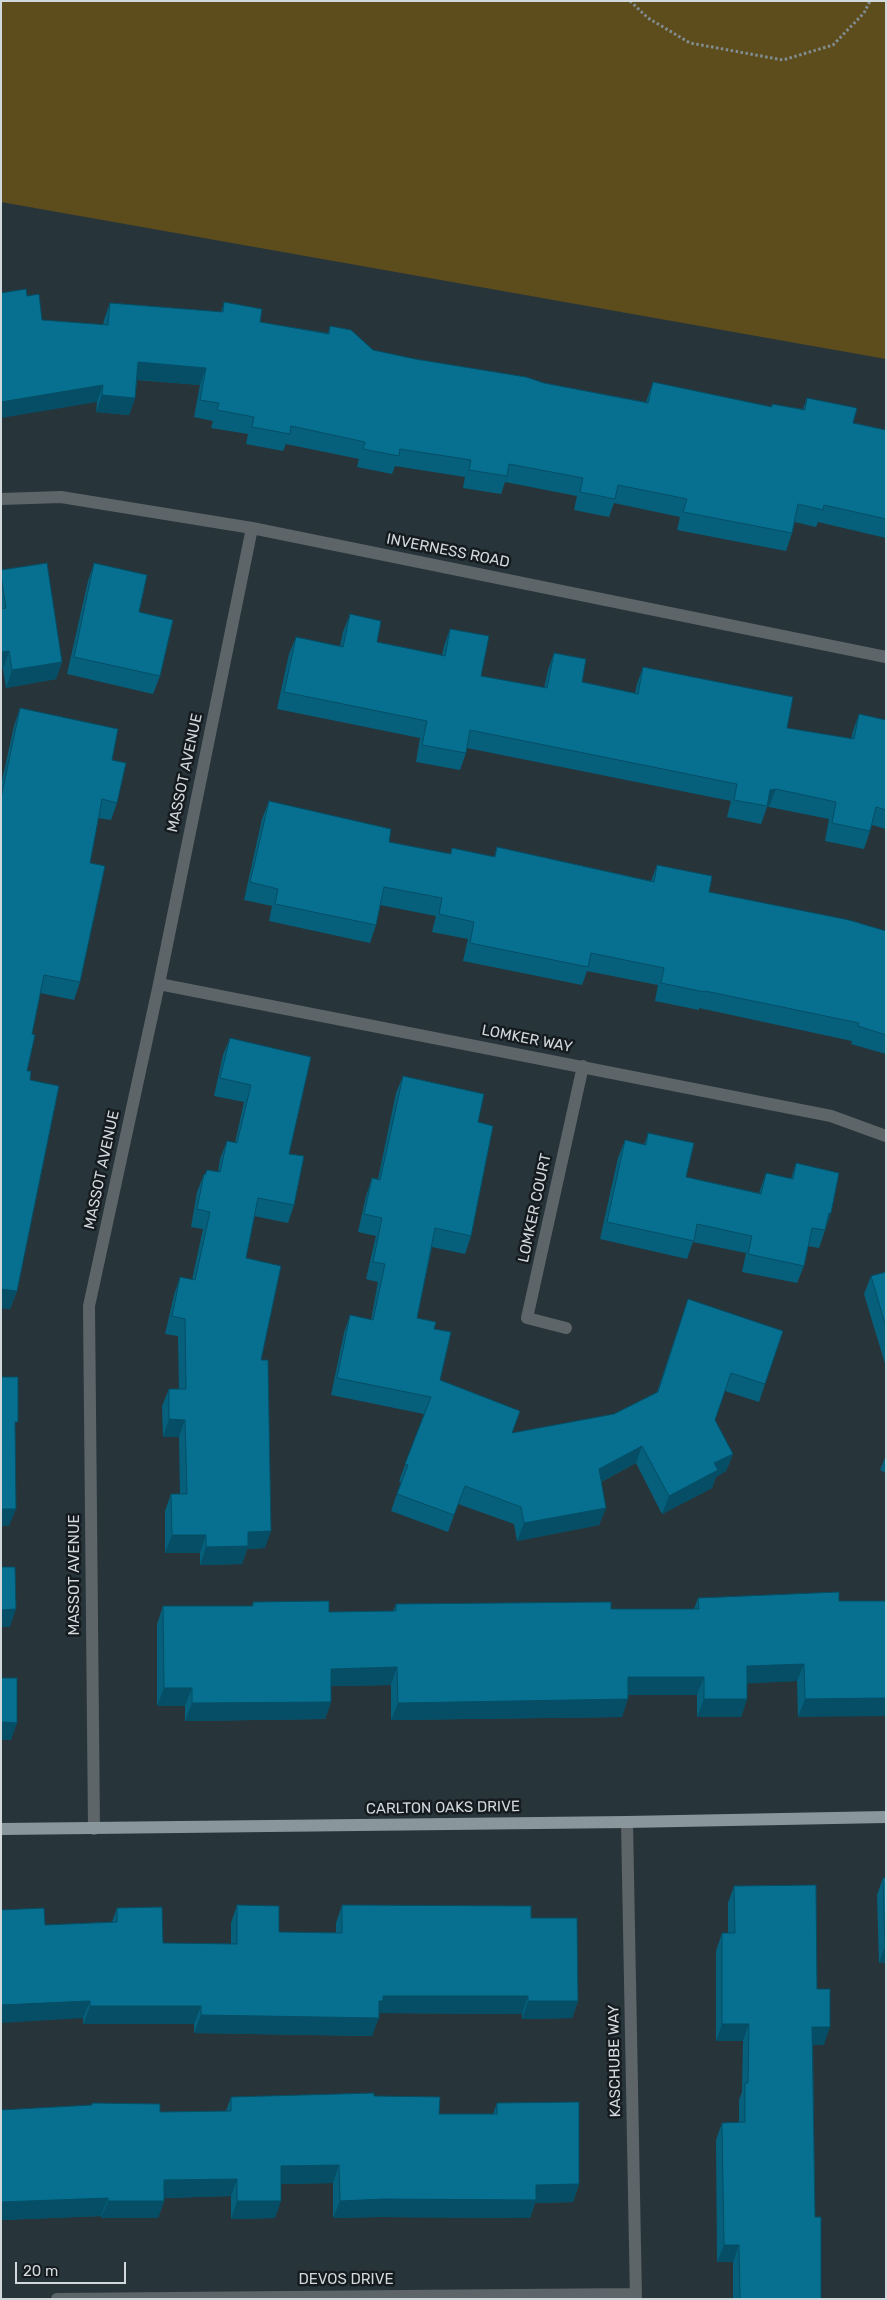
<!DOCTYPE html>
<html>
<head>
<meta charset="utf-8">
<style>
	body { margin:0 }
	#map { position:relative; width:887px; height:2300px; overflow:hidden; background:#27353b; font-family:Rubik,sans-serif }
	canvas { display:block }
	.frame { position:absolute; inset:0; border:2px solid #d1d9dd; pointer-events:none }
	.scale { position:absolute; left:15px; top:2262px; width:111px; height:22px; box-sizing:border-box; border:2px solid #d1d9dd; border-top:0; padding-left:6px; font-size:15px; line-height:18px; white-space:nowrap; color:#d1d9dd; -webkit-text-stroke:4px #151b1e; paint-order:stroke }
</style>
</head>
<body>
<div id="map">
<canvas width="887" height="2300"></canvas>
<div class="frame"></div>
<div class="scale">20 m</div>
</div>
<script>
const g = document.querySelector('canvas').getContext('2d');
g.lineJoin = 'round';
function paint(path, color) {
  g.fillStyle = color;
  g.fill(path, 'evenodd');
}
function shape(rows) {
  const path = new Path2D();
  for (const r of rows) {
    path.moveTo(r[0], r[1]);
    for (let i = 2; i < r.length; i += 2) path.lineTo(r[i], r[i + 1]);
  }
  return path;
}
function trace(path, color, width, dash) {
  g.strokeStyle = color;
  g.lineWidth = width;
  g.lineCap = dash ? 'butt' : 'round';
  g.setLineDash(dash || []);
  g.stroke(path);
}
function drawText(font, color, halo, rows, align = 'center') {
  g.font = font + ' Rubik,sans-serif';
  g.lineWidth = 5;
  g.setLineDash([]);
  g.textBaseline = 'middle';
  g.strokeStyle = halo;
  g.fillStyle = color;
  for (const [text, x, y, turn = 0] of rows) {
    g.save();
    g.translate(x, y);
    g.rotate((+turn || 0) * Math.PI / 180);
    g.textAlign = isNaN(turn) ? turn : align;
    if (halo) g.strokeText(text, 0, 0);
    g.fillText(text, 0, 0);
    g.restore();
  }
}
paint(shape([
	[1,1,886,1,886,359,1,202]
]), '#5d4c1c');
trace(shape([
	[630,1,648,18,690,43,783,60,833,45,864,13,870,1]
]), '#828d92', 3, [2.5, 2.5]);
trace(shape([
	[1,499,61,497,252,528,886,657],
	[159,984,831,1116,886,1136],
	[566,1328,527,1318,583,1066],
	[627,1822,636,2299],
	[94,1829,89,1306,159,984,252,528],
	[57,2299,636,2294]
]), '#5e6568', 12);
trace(shape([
	[1,1829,627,1822,886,1817]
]), '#89969c', 12);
paint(shape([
	[27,296,42,320,103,325,104,320,110,303,221,312,224,302,260,322,328,333,330,326,373,350,415,359,646,402,653,382,771,407,772,404,803,409,807,398,853,423,886,430,886,538,818,522,816,527,795,522,792,533,786,551,677,530,680,517,614,503,609,517,574,510,577,496,505,482,501,494,463,488,465,477,395,466,392,474,357,467,359,459,286,444,283,451,246,444,248,434,211,428,213,421,194,417,200,385,137,380,135,398,129,415,96,412,97,402],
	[94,563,139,612,160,676,153,694,67,674,88,581],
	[1,570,62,662,56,679,6,688,3,669,1,669],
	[350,614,377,642,442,655,444,646,450,629,481,676,544,688,548,670,554,653,582,682,635,693,637,684,643,667,787,728,851,739,853,731,859,714,886,720,886,829,872,825,864,849,825,841,829,819,769,807,767,807,761,824,727,817,731,801,467,748,466,753,460,770,416,762,420,738,277,709,289,654,296,637,340,646,343,632],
	[20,708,112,760,117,803,111,820,98,818,90,863,80,982,74,1000,40,993,32,1034,27,1071,30,1080,17,1291,10,1309,1,1308,1,785,14,726],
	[269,801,389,842,450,854,452,848,494,857,497,847,651,881,657,865,709,892,886,931,886,1054,851,1044,852,1041,699,1008,699,1010,655,1001,658,985,587,971,582,985,463,961,468,939,432,932,436,916,380,905,376,925,370,943,269,921,272,906,244,900,262,819],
	[230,1038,289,1154,294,1205,288,1223,254,1216,246,1258,261,1360,265,1548,247,1549,242,1564,200,1565,200,1553,165,1553,165,1511,171,1494,180,1494,179,1437,163,1437,162,1406,169,1389,179,1389,178,1336,165,1334,174,1295,180,1277,192,1280,203,1229,191,1227,197,1192,204,1174,205,1175,207,1170,218,1172,220,1159,227,1141,235,1143,244,1102,214,1096,223,1055],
	[403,1076,478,1122,471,1236,465,1254,432,1247,417,1318,434,1329,440,1380,512,1433,614,1414,657,1392,688,1299,765,1384,759,1402,725,1391,715,1420,733,1454,726,1471,716,1477,712,1488,662,1514,636,1463,601,1482,606,1508,599,1525,517,1541,514,1524,458,1504,448,1532,391,1511,401,1482,399,1481,424,1414,331,1395,344,1333,350,1315,371,1320,378,1282,366,1279,376,1236,358,1232,366,1196,372,1178,378,1179,396,1093],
	[648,1133,686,1177,759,1193,766,1173,791,1179,796,1163,831,1213,819,1248,808,1246,804,1266,797,1283,742,1272,746,1253,693,1242,687,1259,600,1239,618,1158,625,1140,644,1145],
	[886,1272,886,1367,864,1294,871,1276],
	[886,1455,886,1473,880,1470],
	[698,1598,839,1601,886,1601,798,1717,797,1681,747,1683,747,1699,741,1717,697,1717,697,1695,628,1695,622,1717,391,1720,391,1685,331,1686,331,1702,325,1719,185,1721,185,1706,157,1706,157,1624,163,1606,252,1606,253,1602,329,1612,393,1611,396,1604,611,1609,694,1609],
	[883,1878,886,1878,886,1963,879,1963,877,1895],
	[734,1886,817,1989,824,2045,813,2045,815,2217,821,2299,733,2299,733,2262,717,2262,716,2140,722,2123,739,2122,739,2100,742,2092,743,2041,716,2041,716,1951,722,1933,728,1933,728,1903],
	[237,1905,279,1932,336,1933,336,1923,342,1905,531,1918,578,2001,572,2018,522,2019,522,2014,379,2013,372,2036,194,2033,194,2024,83,2024,83,2018,45,1925,112,1922,117,1908,163,1943,231,1944,231,1923],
	[374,2096,439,2114,493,2114,497,2103,579,2184,573,2202,535,2203,530,2218,378,2217,333,2218,333,2183,281,2184,275,2218,231,2219,231,2196,164,2198,164,2201,158,2218,101,2218,101,2216,1,2220,1,2110,91,2105,92,2103,160,2112,226,2111,231,2097]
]), '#06607c');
paint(shape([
	[138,362,206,368,200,385,132,379],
	[103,385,97,402,1,418,1,402],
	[102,395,135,398,129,415,96,412],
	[9,651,3,669,1,669,1,652],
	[62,662,56,679,6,688,12,670],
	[776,789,769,807,767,807,770,790],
	[829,1213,831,1213,825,1230],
	[1,1289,17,1291,10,1309,1,1308],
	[169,1419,185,1420,179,1437,163,1437],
	[642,1446,636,1463,592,1486,599,1469],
	[733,1454,726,1471,716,1477,712,1488,662,1514,669,1496,714,1463],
	[606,1508,599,1525,517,1541,524,1523],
	[1,1509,16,1509,9,1526,1,1526],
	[271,1531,265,1548,247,1549,242,1564,200,1565,206,1547,248,1532],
	[172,1535,206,1535,200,1553,165,1553],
	[16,1609,10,1627,1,1627,1,1610],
	[804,1664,797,1681,740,1684,747,1666],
	[397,1667,391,1685,325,1686,331,1669],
	[628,1677,704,1677,697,1695,622,1695],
	[164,1688,192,1688,185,1706,157,1706],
	[886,1698,886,1716,798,1717,805,1699],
	[628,1699,622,1717,391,1720,398,1703],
	[704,1699,747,1699,741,1717,697,1717],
	[331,1702,325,1719,185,1721,192,1703],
	[1,1722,17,1723,11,1740,1,1740],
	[885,1946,886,1963,879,1963],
	[383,1996,528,1996,522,2014,378,2013,379,2018,372,2036,194,2033,201,2015],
	[90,2001,83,2018,1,2023,1,2005],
	[528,2001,578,2001,572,2018,522,2019],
	[90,2006,201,2006,194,2024,83,2024],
	[722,2024,749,2024,743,2041,716,2041],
	[812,2027,830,2027,824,2045,806,2045],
	[339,2165,333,2183,274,2184,281,2166],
	[237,2179,231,2196,158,2198,164,2180],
	[579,2184,573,2202,535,2203,530,2218,378,2217,333,2218,340,2201,536,2185],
	[108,2198,101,2216,1,2220,1,2202],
	[108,2201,164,2201,158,2218,101,2218],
	[237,2201,281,2201,275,2218,231,2219],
	[724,2245,739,2245,733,2262,717,2262]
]), '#054e65');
const building = shape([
	[26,289,27,296,39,294,42,320,108,325,110,303,223,312,224,302,262,309,260,322,329,334,330,326,351,330,373,350,415,359,526,377,544,383,648,403,653,382,772,407,772,404,805,410,807,398,857,408,853,423,886,430,886,519,824,505,823,510,798,504,792,533,683,512,687,499,618,485,615,499,580,492,583,478,509,464,507,476,469,470,471,460,400,449,399,456,363,449,365,442,291,426,290,434,252,427,254,417,217,410,219,403,200,400,206,368,138,362,135,398,102,395,103,385,1,402,1,293,26,289],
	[47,563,62,662,12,670,9,651,1,652,1,609,6,608,1,575,1,570,47,563],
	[94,563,147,575,139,612,173,620,160,676,74,657,94,563],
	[350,614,381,621,377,642,445,656,450,629,489,636,481,676,547,688,554,653,586,659,582,682,638,694,643,667,793,697,787,728,854,739,859,714,886,720,886,810,876,807,870,831,832,823,836,802,776,789,770,790,767,806,734,800,737,784,470,730,466,753,422,745,427,721,284,692,296,637,343,647,350,614],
	[20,708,118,729,112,760,126,763,117,803,102,799,90,863,105,866,80,982,44,975,32,1034,35,1035,27,1071,31,1071,30,1080,59,1086,17,1291,1,1289,1,798,20,708],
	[269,801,391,829,389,842,451,854,452,848,495,857,497,847,654,882,657,865,712,876,709,892,849,920,886,931,886,1035,858,1026,859,1023,705,991,705,992,661,983,664,968,591,953,588,967,470,943,474,922,439,914,442,898,384,887,376,925,275,904,278,889,250,882,269,801],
	[230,1038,311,1057,289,1154,304,1156,294,1205,258,1198,246,1258,281,1266,261,1360,268,1360,271,1531,248,1532,248,1546,206,1547,206,1535,172,1535,171,1494,187,1494,185,1420,169,1419,169,1389,186,1389,185,1319,172,1316,180,1277,195,1280,210,1212,197,1209,204,1174,205,1175,207,1170,220,1172,227,1141,237,1143,251,1085,220,1078,230,1038],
	[403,1076,484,1094,478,1122,493,1126,471,1236,435,1228,417,1318,436,1322,434,1329,451,1332,440,1380,520,1411,512,1433,614,1414,658,1392,688,1299,783,1331,765,1384,731,1373,715,1420,733,1454,714,1463,718,1470,669,1496,642,1446,599,1469,606,1508,524,1523,521,1507,465,1486,454,1515,397,1494,408,1465,405,1464,431,1397,337,1378,350,1315,373,1320,385,1264,373,1262,382,1218,364,1214,372,1178,380,1180,403,1076],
	[648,1133,694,1143,686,1177,761,1194,766,1173,793,1179,796,1163,839,1173,831,1213,829,1213,825,1230,812,1228,804,1266,748,1254,752,1236,697,1224,694,1241,607,1222,625,1140,646,1145,648,1133],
	[886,1272,886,1327,871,1276,886,1272],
	[1,1377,18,1377,18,1422,15,1422,16,1509,1,1509,1,1377],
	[1,1567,15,1567,16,1609,1,1610,1,1567],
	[839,1592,839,1601,886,1601,886,1698,805,1699,804,1664,747,1666,747,1699,704,1699,704,1677,628,1677,628,1699,398,1703,397,1667,331,1669,331,1702,192,1703,192,1688,164,1688,163,1606,253,1606,253,1602,329,1601,329,1612,396,1611,396,1604,611,1602,611,1609,699,1609,698,1598,839,1592],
	[1,1678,17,1678,17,1723,1,1722,1,1678],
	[883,1878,886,1878,886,1946,885,1946,883,1878],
	[816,1885,817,1989,830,1989,830,2027,812,2027,815,2217,821,2217,821,2299,740,2299,739,2245,724,2245,722,2123,745,2122,745,2083,748,2083,749,2024,722,2024,722,1933,735,1933,734,1886,816,1885],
	[237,1905,279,1906,279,1932,342,1933,342,1905,531,1906,531,1918,577,1918,578,2001,528,2001,528,1996,383,1996,383,2001,379,2001,379,2018,201,2015,201,2006,90,2006,90,2001,1,2005,1,1910,44,1908,45,1925,117,1922,117,1908,162,1907,163,1943,237,1944,237,1905],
	[374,2093,374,2096,440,2097,439,2114,497,2114,497,2103,579,2102,579,2184,536,2185,536,2200,384,2199,340,2201,339,2165,281,2166,281,2201,237,2201,237,2179,164,2180,164,2201,108,2201,108,2198,1,2202,1,2110,92,2105,92,2103,160,2104,160,2112,231,2111,231,2097,374,2093]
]);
paint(building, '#077090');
trace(building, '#054e65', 1);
drawText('15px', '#d1d9dd', '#151b1e', [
	["INVERNESS ROAD",448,551,11],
	["MASSOT AVENUE",185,773,-78],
	["LOMKER WAY",527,1039,11],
	["MASSOT AVENUE",102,1170,-78],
	["LOMKER COURT",535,1208,-78],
	["MASSOT AVENUE",75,1575,-90],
	["CARLTON OAKS DRIVE",443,1808,-1],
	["KASCHUBE WAY",615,2061,-91],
	["DEVOS DRIVE",346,2280]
]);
</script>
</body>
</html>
